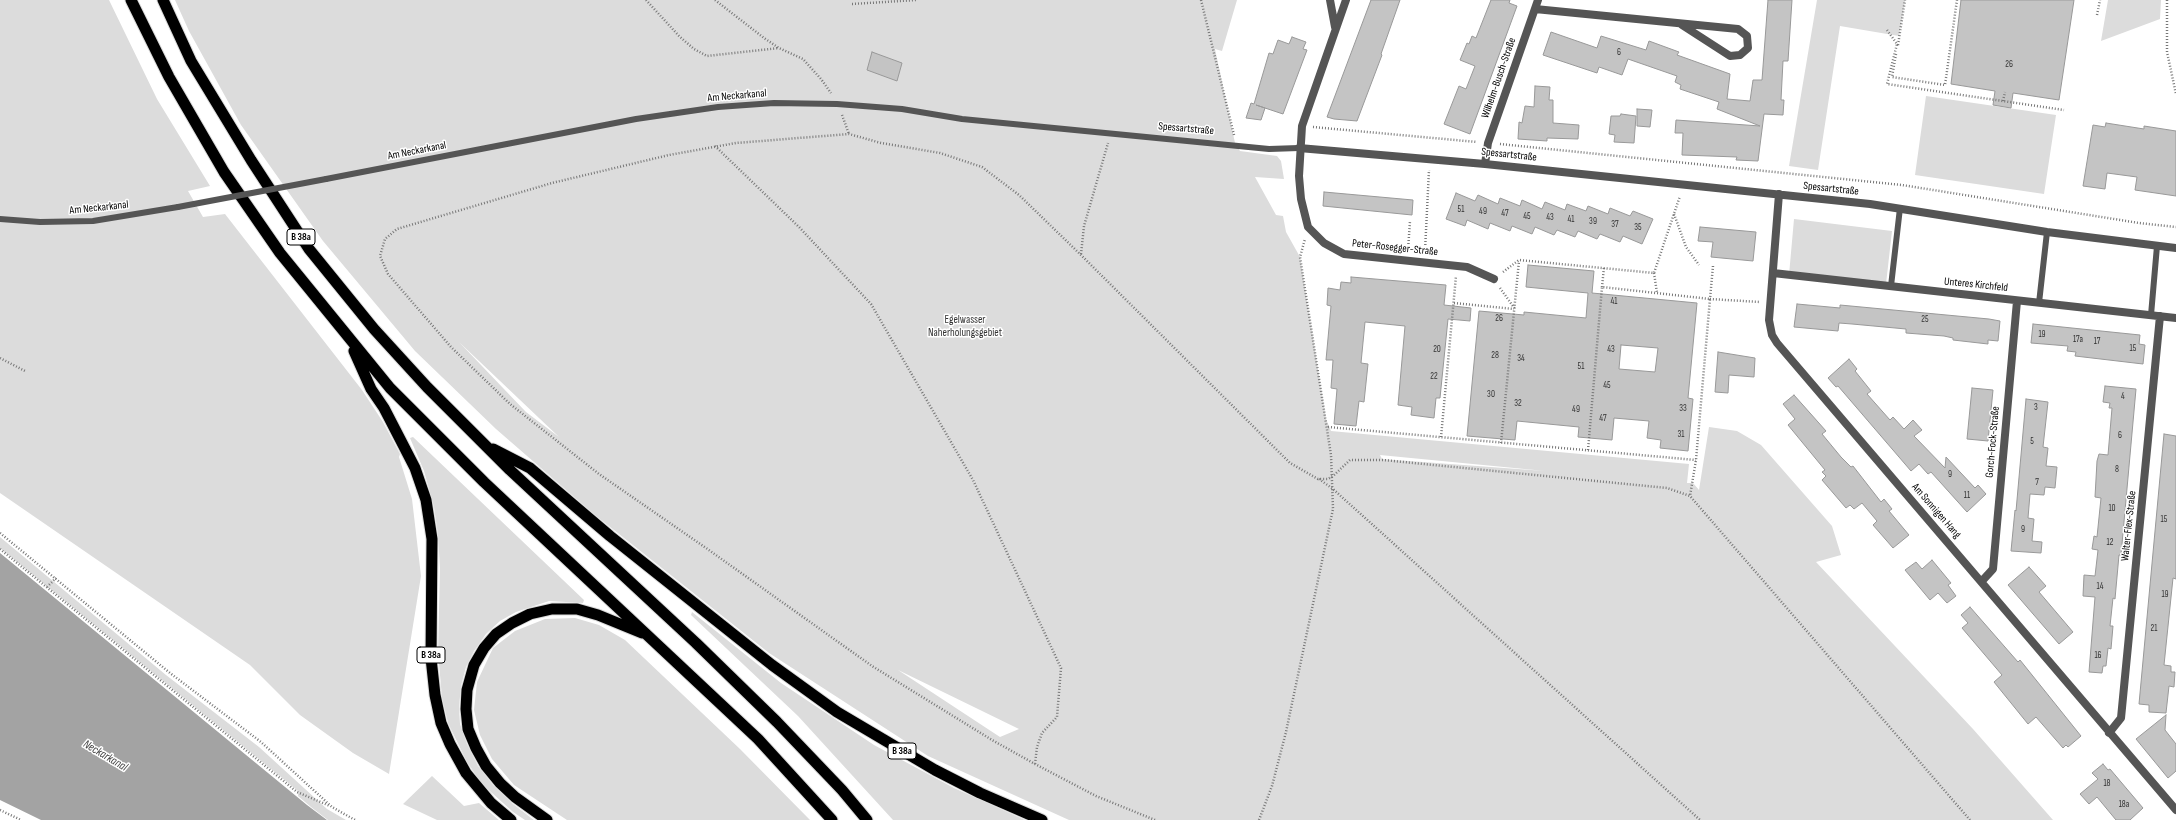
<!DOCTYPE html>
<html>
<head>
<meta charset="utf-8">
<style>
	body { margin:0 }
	canvas { display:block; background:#fff }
</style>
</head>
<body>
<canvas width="2176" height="820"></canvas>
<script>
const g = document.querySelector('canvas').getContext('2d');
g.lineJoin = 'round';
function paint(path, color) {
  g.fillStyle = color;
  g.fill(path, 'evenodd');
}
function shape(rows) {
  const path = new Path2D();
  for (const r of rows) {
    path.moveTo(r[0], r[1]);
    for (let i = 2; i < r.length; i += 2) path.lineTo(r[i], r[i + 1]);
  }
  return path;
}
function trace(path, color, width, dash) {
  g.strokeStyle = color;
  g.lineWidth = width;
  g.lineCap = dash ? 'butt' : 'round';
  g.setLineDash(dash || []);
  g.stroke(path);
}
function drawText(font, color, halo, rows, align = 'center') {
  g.font = font + ' "Sofia Sans Condensed",sans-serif';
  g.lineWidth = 3;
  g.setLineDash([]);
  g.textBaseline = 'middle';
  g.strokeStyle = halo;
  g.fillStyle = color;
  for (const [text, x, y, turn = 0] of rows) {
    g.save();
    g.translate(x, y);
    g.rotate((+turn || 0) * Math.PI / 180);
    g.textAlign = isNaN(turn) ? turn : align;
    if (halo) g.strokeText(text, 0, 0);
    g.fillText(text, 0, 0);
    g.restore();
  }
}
paint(shape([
	[0,0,109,0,157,99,210,186,188,191,203,217,225,214,362,390,383,422,400,454,399,457,412,499,421,576,389,774,353,753,300,715,250,665,0,493],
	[175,0,1237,0,1222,51,1215,49,1235,143,1240,151,1277,156,1281,161,1284,179,1255,177,1276,215,1283,216,1286,232,1300,257,1326,419,1331,431,1689,464,1687,483,1693,483,1699,490,1709,427,1737,431,1761,445,1832,526,1841,555,1816,562,1973,729,2053,820,1069,820,928,756,769,653,595,515,496,429,415,351,323,241,241,125,189,31],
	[459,342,559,437,526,412],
	[1380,455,1545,471,1382,459],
	[898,670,1019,729,1000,737],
	[1817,0,1905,0,1899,36,1840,26,1818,170,1789,166],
	[2108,0,2161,0,2160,19,2101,41],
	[1926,96,2056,115,2044,194,1915,175],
	[1794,219,1892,231,1886,284,1789,275],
	[413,437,584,600,583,603,549,601,516,612,500,621,486,634,474,651,466,667,461,686,459,707,460,724,467,744,478,766,493,785,513,804,534,820,525,820,513,812,482,784,467,762,448,723,442,698,438,652,440,568,438,535,434,507,424,471,410,438],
	[0,537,166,675,259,747,327,809,346,820,328,820,311,807,298,796,298,791,0,548],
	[692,612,781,683,874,745,954,788,1025,820,893,820,798,716,691,615],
	[575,618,599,625,625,640,740,749,810,820,567,820,514,785,492,759,480,735,474,710,477,682,493,648,515,631,545,619],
	[432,776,464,806,479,803,499,820,437,820,403,804]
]), '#dcdcdc');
paint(shape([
	[0,553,307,805,327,820,41,820,0,800]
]), '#a3a3a3');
const building = shape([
	[1371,0,1400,0,1381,54,1382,55,1357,121,1334,119,1327,117,1371,0],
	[1491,0,1510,0,1509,3,1517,6,1470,134,1444,124,1459,86,1466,89,1475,66,1460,60,1467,43,1469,44,1472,36,1476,38,1491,0],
	[1768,0,1792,0,1788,61,1783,61,1781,100,1784,100,1783,115,1764,114,1758,161,1736,160,1737,157,1682,155,1683,133,1675,133,1676,120,1760,126,1717,109,1719,102,1680,89,1681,85,1675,82,1677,76,1628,59,1622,75,1599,67,1597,73,1543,55,1551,32,1597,48,1601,36,1646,50,1649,41,1679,52,1677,55,1730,74,1727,99,1750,101,1753,80,1762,80,1768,0],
	[1961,0,2074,0,2059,100,2013,93,2011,108,1993,105,1995,91,1951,84,1961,0],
	[1292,37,1306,42,1303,49,1307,50,1283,114,1256,105,1265,108,1261,120,1246,118,1251,103,1254,104,1269,53,1273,54,1278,40,1289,44,1292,37],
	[872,52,902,63,897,81,867,70,872,52],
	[1535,86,1550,87,1549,100,1553,100,1553,123,1579,125,1578,139,1547,138,1547,141,1518,139,1519,122,1522,123,1525,106,1534,107,1535,86],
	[1637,109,1652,110,1650,127,1637,126,1637,109],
	[1621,114,1636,116,1634,143,1614,142,1615,135,1609,134,1611,116,1620,116,1621,114],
	[2106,123,2144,129,2144,126,2176,131,2176,196,2135,190,2137,177,2107,173,2105,189,2083,186,2093,125,2105,127,2106,123],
	[1324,192,1413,200,1412,215,1323,206,1324,192],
	[1456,193,1475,201,1478,195,1498,204,1500,198,1520,206,1522,200,1542,209,1545,202,1565,210,1567,204,1586,211,1588,206,1608,214,1610,208,1630,216,1633,211,1653,219,1642,244,1623,236,1620,242,1600,234,1597,239,1578,231,1575,237,1557,230,1554,235,1535,227,1532,234,1512,226,1510,231,1490,223,1488,229,1467,220,1465,226,1446,219,1456,193],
	[1700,227,1756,232,1753,261,1711,257,1713,242,1698,241,1700,227],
	[1528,265,1594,271,1592,293,1697,303,1688,398,1693,399,1688,451,1660,448,1661,440,1647,438,1649,421,1614,418,1612,440,1578,437,1579,427,1517,421,1515,440,1467,436,1479,311,1524,315,1524,312,1586,318,1588,293,1526,287,1528,265],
	[1621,345,1658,348,1655,372,1619,369,1621,345],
	[1351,277,1446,285,1444,305,1471,308,1470,321,1448,319,1440,398,1436,398,1434,418,1411,415,1412,407,1398,405,1405,326,1365,322,1361,363,1368,364,1364,402,1359,401,1356,426,1334,424,1337,389,1331,388,1333,360,1326,360,1331,306,1327,305,1328,288,1340,290,1341,282,1351,283,1351,277],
	[1797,304,1840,308,1840,305,1989,319,2000,321,1998,341,1988,340,1988,344,1953,340,1953,338,1944,336,1906,333,1906,329,1852,324,1839,323,1838,331,1794,327,1797,304],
	[2033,324,2140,335,2139,344,2145,345,2143,364,2075,356,2076,352,2067,351,2068,346,2031,343,2033,324],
	[1718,352,1755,358,1754,377,1729,375,1728,393,1715,392,1718,352],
	[1849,359,1857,369,1855,371,1871,391,1867,394,1890,420,1893,417,1904,429,1913,420,1922,430,1914,436,1945,468,1946,457,1975,488,1978,485,1986,494,1967,512,1931,472,1928,474,1919,464,1911,471,1838,386,1836,387,1828,378,1849,359],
	[2105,386,2136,389,2121,555,2119,555,2115,599,2113,598,2110,626,2113,626,2111,649,2108,648,2106,666,2103,666,2102,673,2089,672,2095,597,2083,596,2084,575,2095,576,2098,550,2092,549,2094,536,2097,537,2101,498,2095,497,2097,461,2099,454,2108,455,2112,408,2109,408,2110,403,2103,402,2105,386],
	[1972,388,1993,390,1988,441,1967,439,1972,388],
	[1794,395,1826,431,1822,434,1841,457,1851,467,1853,466,1881,502,1884,499,1892,509,1889,511,1909,535,1893,548,1873,525,1877,521,1862,503,1854,509,1850,505,1846,508,1822,480,1826,476,1822,472,1825,470,1788,425,1795,419,1783,404,1794,395],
	[2026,399,2048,402,2043,447,2048,448,2046,466,2057,467,2055,488,2045,487,2044,495,2030,494,2028,518,2034,519,2032,541,2042,542,2041,553,2011,551,2015,510,2016,511,2026,399],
	[2164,434,2176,436,2176,579,2173,578,2164,665,2171,666,2171,672,2175,672,2174,687,2169,686,2166,713,2149,712,2149,705,2139,704,2164,434],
	[1932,560,1951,583,1948,585,1956,596,1947,603,1938,593,1930,600,1905,570,1916,562,1922,569,1932,560],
	[2029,567,2046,586,2039,592,2073,632,2059,644,2008,585,2029,567],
	[1970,607,2018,662,2020,660,2081,736,2068,747,2066,745,2063,748,2036,717,2028,724,1994,682,2002,675,1962,628,1968,623,1961,615,1970,607],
	[2166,715,2165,730,2176,744,2176,771,2168,778,2136,739,2166,715],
	[2103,764,2108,770,2110,769,2143,808,2130,820,2116,820,2097,797,2089,804,2080,794,2098,779,2092,773,2103,764]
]);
paint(building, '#c4c4c4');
trace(building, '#999', 1);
const trunk = shape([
	[131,0,169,77,224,172,280,253,390,388,484,482,758,739,832,820],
	[163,0,191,61,251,160,309,249,374,329,427,387,510,470,696,643,777,722,842,790,867,820],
	[354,351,371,389,384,408,415,468,426,500,432,539,431,658,435,695,441,723,450,744,466,773,491,803,511,820],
	[493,449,530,468,610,536,772,665,837,712,935,770,980,793,1042,820],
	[547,820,515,797,500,783,486,766,476,748,468,729,466,709,467,690,474,665,484,648,496,634,512,623,530,614,552,609,577,609,598,615,642,633]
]);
trace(trunk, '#dbdbdb', 13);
trace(shape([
	[646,0,679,36,694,49,707,56,779,48],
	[715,0,764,38,779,48,803,59,821,79,831,93],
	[1201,0,1234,135],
	[2167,0,2167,52,2176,94],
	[852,4,916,0],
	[2097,15,2100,0],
	[1887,30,1897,44,1887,84,2064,110],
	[1898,45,1905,0],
	[1896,54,1892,77,1945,85,1957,0],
	[2003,101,2005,92],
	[842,115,849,134],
	[1313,127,1477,142],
	[1500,144,1902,185,2139,223,2176,227],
	[715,146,799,227,871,304,973,480,1061,668,1057,717,1042,733,1037,747,1035,764],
	[1674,214,1686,247,1699,265],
	[1408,250,1410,221],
	[1425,251,1429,170],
	[1081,254,1084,226,1108,143],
	[1713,266,1710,299,1760,302],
	[1503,272,1519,260,1654,273,1680,196],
	[1654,273,1657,293],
	[1602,287,1604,267],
	[1500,288,1515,309],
	[1454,303,1514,309],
	[0,358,25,371],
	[1328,427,1696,460],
	[1441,437,1456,276],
	[1501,443,1519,261],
	[1588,450,1602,287,1710,299,1696,460,1690,496],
	[1319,479,1333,489,1700,820],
	[0,533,170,673,261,742,332,807,355,820],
	[0,549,297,792,330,806],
	[47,587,56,578],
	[0,810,21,820],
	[1155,820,1096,796,1035,764,992,740,872,666,706,548,599,474,510,404,451,347,388,274,380,256,385,239,397,229,552,183,669,155,736,143,849,134,881,143,940,153,982,167,1019,195,1081,255,1290,463,1318,479,1328,479,1333,476,1350,460,1383,460,1667,488,1690,496,1970,820],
	[1259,820,1272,786,1286,732,1333,509,1331,455,1300,257,1305,239]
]), '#777', 2.5, [1, 2]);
trace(shape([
	[326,179,636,119,718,107,774,103,837,104,902,109,962,119,1269,149,1299,148],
	[0,219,40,222,93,221,178,207],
	[1891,286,1900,208],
	[2039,303,2047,232],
	[2151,315,2157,246]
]), '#555', 6);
trace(shape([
	[1330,0,1335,27],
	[1346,0,1302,126,1299,176,1301,199,1308,227,1324,243,1344,254,1467,267,1494,279],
	[1535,9,1738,29,1747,36,1748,48,1740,55,1730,56,1682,25],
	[1299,148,1485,164,1870,204,2047,232,2176,248],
	[1485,164,1488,143,1538,0],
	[1779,194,1769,320,1772,335,1777,343,2176,810],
	[1773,273,2176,318],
	[1982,581,1993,569,2017,301],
	[2109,733,2121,718,2160,316]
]), '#555', 8);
trace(trunk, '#000', 11);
trace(shape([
	[178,207,326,179]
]), '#555', 6);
drawText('9px', '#313131', null, [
	["6",1619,53],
	["26",2009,65],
	["51",1461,210],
	["49",1483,212],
	["47",1505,214],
	["45",1527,217],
	["43",1550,218],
	["41",1571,220],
	["39",1593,222],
	["37",1615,225],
	["35",1638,228],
	["41",1614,302],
	["26",1499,319],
	["25",1925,320],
	["19",2042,335],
	["17a",2078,340],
	["17",2097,342],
	["15",2133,349],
	["20",1437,350],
	["43",1611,350],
	["28",1495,356],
	["34",1521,359],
	["51",1581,367],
	["22",1434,377],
	["45",1607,386],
	["30",1491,395],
	["4",2123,397],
	["32",1518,404],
	["3",2036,408],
	["33",1683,409],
	["49",1576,410],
	["47",1603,419],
	["31",1681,435],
	["6",2120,436],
	["5",2032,442],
	["8",2117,470],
	["9",1950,475],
	["7",2037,483],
	["11",1967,496],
	["10",2112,509],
	["15",2164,520],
	["9",2023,530],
	["12",2110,543],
	["14",2100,587],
	["19",2165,595],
	["21",2154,629],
	["16",2098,656],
	["18",2107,784],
	["18a",2124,805]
]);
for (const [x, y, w] of [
	[301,237,28],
	[431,655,28],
	[902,751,28]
]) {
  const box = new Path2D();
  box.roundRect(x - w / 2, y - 8, w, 16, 3);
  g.fillStyle = '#fff';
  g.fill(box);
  trace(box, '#000', 1);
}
drawText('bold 10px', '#000', null, [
	["B 38a",301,237],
	["B 38a",431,655],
	["B 38a",902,751]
]);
drawText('11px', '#000', '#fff', [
	["Wilhelm-Busch-Straße",1499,78,-71],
	["Am Neckarkanal",737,96,-5],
	["Spessartstraße",1186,129,5],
	["Am Neckarkanal",417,151,-11],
	["Spessartstraße",1509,155,6],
	["Spessartstraße",1831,189,6],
	["Am Neckarkanal",99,208,-6],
	["Peter-Rosegger-Straße",1395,248,6],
	["Unteres Kirchfeld",1976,285,6],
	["Gorch-Fock-Straße",1993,442,-85],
	["Am Sonnigen Hang",1936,511,49],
	["Walter-Flex-Straße",2129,526,-84]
]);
drawText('11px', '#333', '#fff', [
	["Egelwasser",965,320],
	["Naherholungsgebiet",965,333]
]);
drawText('italic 12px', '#444', '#fff', [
	["Neckarkanal",105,756,31]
]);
</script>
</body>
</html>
